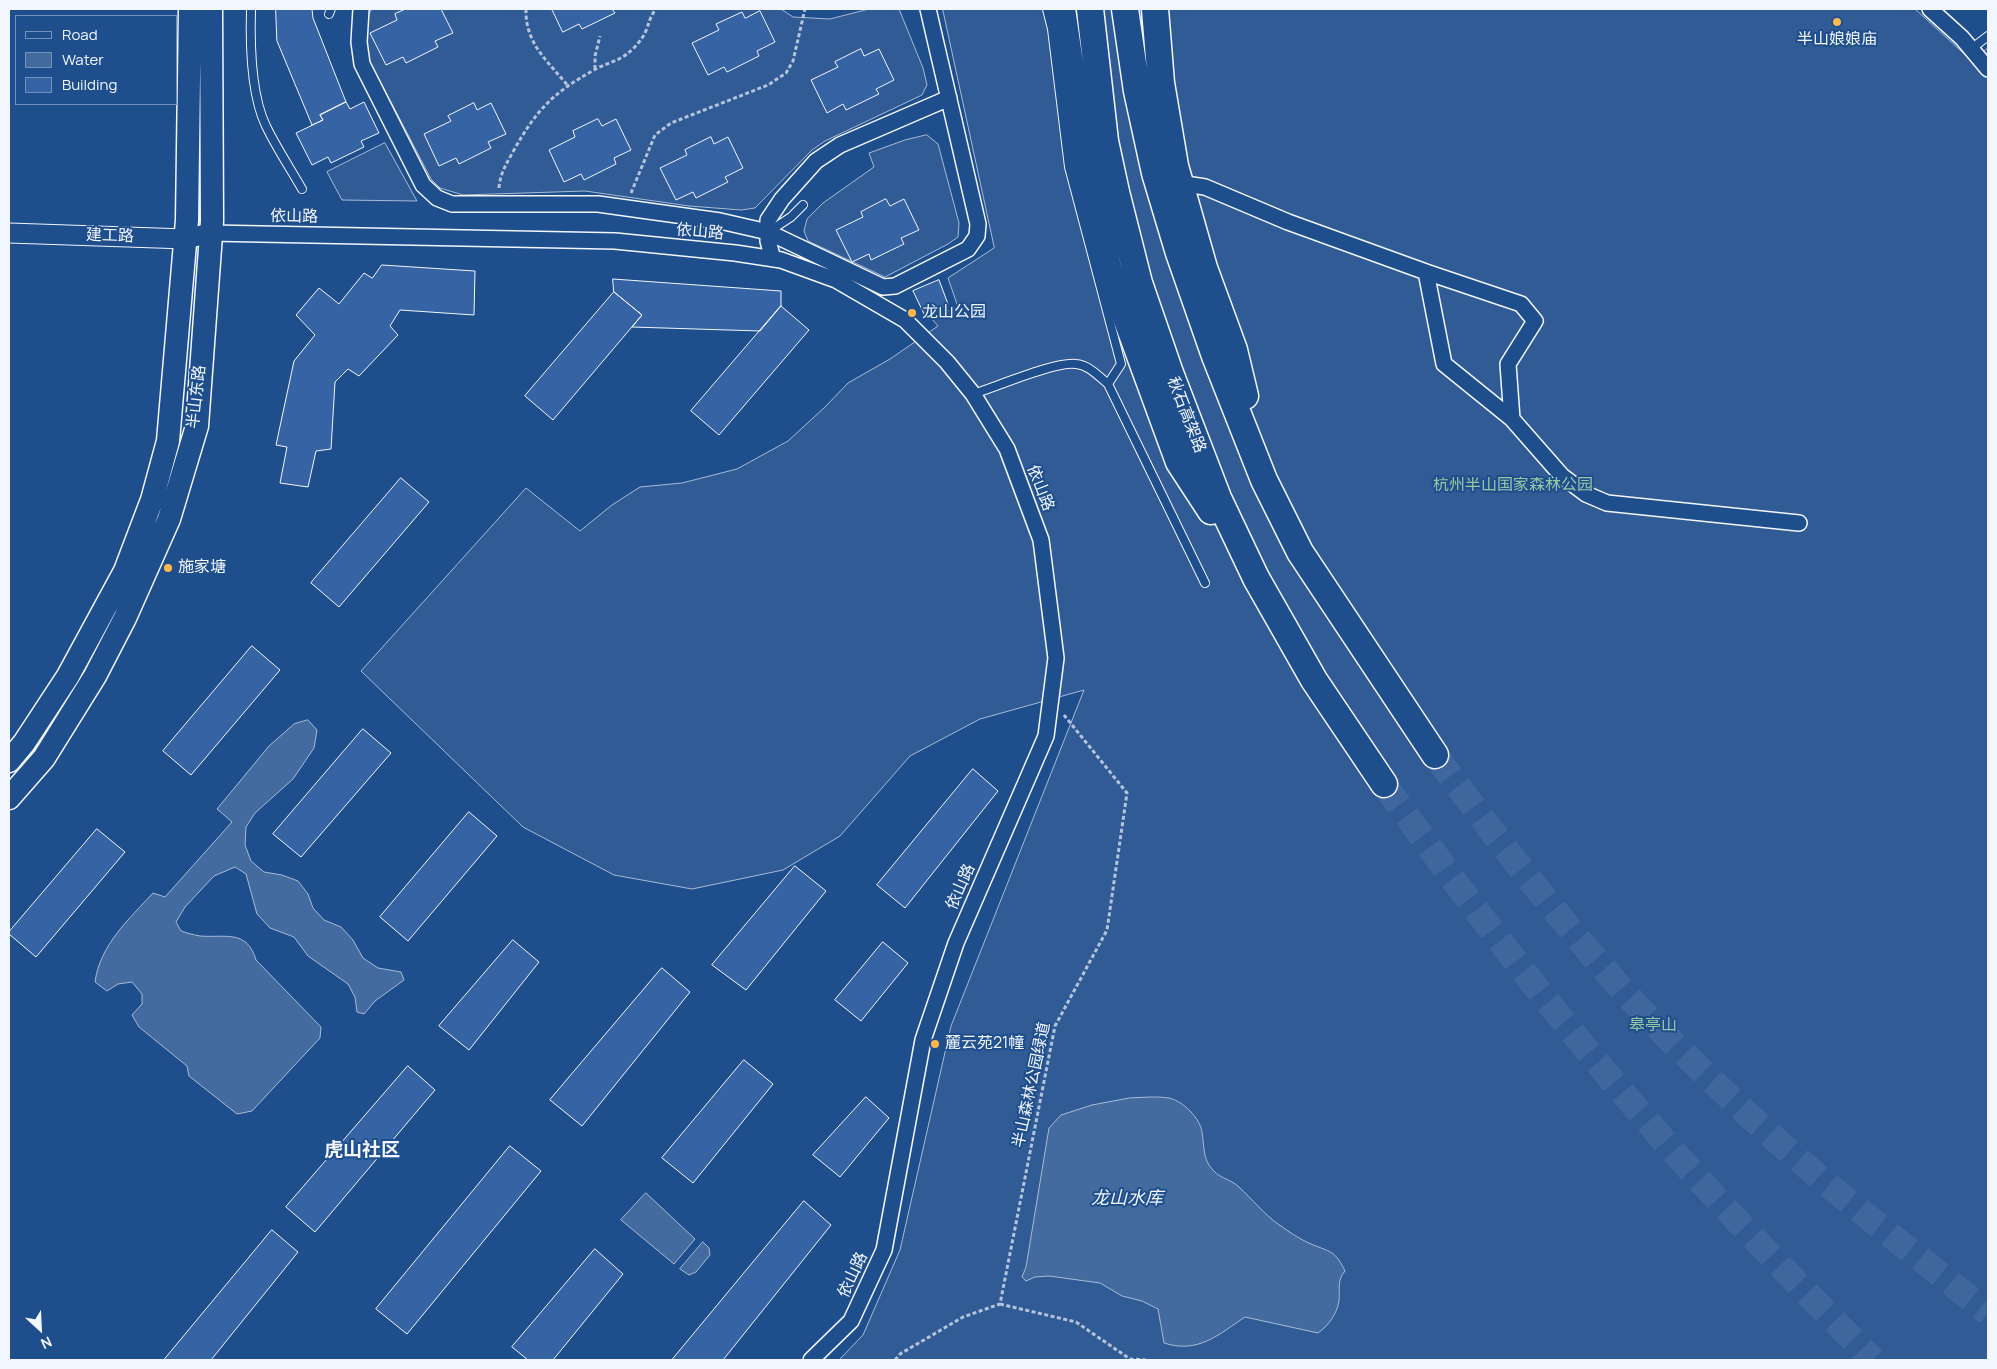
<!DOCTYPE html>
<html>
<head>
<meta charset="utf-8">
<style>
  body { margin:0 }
  #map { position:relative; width:1997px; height:1369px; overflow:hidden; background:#1f4e8c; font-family:Manrope,sans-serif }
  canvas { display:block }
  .frame { position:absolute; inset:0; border:10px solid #f2f6ff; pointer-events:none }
  .legend { position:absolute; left:15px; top:15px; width:162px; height:90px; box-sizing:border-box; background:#1f4e8c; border:1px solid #7391ba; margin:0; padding:6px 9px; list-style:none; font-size:15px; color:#f2f6ff }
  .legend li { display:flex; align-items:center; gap:10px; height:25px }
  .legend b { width:25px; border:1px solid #7391ba }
  .north { position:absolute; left:15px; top:1304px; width:50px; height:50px; -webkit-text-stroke:4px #1f4e8c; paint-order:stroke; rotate:155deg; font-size:14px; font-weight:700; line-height:20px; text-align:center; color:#f2f6ff }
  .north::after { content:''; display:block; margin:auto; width:18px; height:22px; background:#f2f6ff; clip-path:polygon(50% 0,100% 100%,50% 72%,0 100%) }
</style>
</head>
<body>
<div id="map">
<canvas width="1997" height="1369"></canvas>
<div class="frame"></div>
<ul class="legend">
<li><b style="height:6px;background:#1f4e8c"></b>Road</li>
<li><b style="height:14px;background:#446ba0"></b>Water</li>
<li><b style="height:14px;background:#3563a3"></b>Building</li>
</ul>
<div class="north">N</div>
</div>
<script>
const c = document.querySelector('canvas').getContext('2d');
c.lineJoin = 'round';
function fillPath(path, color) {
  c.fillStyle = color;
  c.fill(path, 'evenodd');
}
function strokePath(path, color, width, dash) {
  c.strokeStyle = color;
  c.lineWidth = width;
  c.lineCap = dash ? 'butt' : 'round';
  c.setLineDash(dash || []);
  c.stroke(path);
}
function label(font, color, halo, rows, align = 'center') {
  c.font = font + ' Manrope,"Noto Sans SC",sans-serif';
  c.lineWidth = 4;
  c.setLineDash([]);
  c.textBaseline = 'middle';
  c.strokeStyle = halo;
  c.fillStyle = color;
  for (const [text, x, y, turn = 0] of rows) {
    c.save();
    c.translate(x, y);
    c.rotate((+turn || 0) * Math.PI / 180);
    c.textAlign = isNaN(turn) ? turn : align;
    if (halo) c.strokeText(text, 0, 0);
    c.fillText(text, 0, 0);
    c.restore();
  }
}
const built = new Path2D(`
  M372,9h409l12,8 37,2 39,-10h30l24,59 4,17 -5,10 -97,46 -13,9 -57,58 -14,2 -52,-4 -104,-15 -122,4 -23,-7 -9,-9 -53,-102 -12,-20v-36z
  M943,9h972l56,51 17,-12v1312h-1149l24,-25 37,-85 51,-224 133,-336 -104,29 -70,37 -70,80 -57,34 -91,19 -78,-14 -91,-48 -162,-156 165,-183 54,43 32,-26 28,-18 42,-4 55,-14 51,-28 37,-34 23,-24 42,-24 48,-33 -7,-8 27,-11 -10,-29 46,-30z
  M927,135l11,9 21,79 -1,14 -10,7 -63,33 -77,-36 -4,-10 3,-12 16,-16 51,-36 -5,-14 36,-13z
  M385,143l32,58 -75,-1 -15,-28z`);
fillPath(built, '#305b95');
strokePath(built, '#a8bbd7', 1);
const water = new Path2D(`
  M308,720l9,10 -3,18 -21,31 -38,34 -9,14 -1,18 6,16 13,11 18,3 16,6 10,13 5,14 11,12 17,7 12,13 10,18 15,10 23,4 3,8 -29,21 -11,13 -7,-2 -2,-15 -7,-13 -40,-28 -14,-19 -24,-9 -13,-14 -11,-40 -11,-7 -21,9 -29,31 -9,15 5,9c6,2 13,4 19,5 25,2 47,-7 56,24l65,67 -1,11 -68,73 -15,3 -48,-38 -2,-10 -48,-39 -7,-12 10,-11v-10l-10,-12 -14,2 -11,7 -12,-9c5,-37 34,-63 58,-89l12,4 67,-75 -15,-13 52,-63 25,-22z
  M1150,1097c6,0 13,0 19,1 14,3 31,20 33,34 2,11 1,24 7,33 10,15 19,12 30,22 14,13 24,26 39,37 10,7 21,15 33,20 19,8 24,6 34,27 -8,9 -5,17 -6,30 -2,13 -11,25 -21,32l-73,-16c-27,18 -47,37 -81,26l-6,-34 -16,-8 -20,-5 -22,-13 -51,-7 -14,1 -9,4 -4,-4 4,-10 23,-139 12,-13 31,-10 37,-7z
  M646,1193l49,46 -21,25 -53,-44z
  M703,1242l6,6 1,7 -14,17 -7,3 -9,-6z`);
fillPath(water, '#446ba0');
strokePath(water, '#a8bbd7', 1);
const building = new Path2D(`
  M276,9h36l1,9 33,84 -26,13 3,5 -11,5 -35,-84z
  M406,9h35l12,24 -18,8 3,6 -32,16 -3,-6 -17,8 -16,-32 27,-13 -2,-6z
  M552,9h60l3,4 -33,16 -3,-5 -16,8z
  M760,11l15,31 -18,9 2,5 -32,16 -3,-5 -16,8 -16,-32 27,-13 -3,-6 26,-12 3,6z
  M861,49l3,7 15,-7 15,31 -18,9 3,5 -33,16 -3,-6 -16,9 -16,-33 27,-13 -3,-5z
  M346,102l4,7 14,-7 15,31 -18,8 3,6 -33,16 -3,-6 -16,8 -16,-32 27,-13 -3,-5z
  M474,103l3,7 14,-7 15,31 -18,8 3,6 -32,16 -3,-6 -17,8 -15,-32 27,-13 -3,-5z
  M598,119l4,7 14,-7 15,31 -17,8 2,6 -32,16 -3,-6 -17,8 -15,-32 26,-13 -2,-6z
  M711,137l3,7 14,-7 15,31 -18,9 3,5 -32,16 -3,-6 -17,8 -16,-32 27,-13 -2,-5z
  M886,199l4,7 14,-7 15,31 -18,8 3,6 -33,16 -2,-6 -17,8 -16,-32 27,-13 -2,-5z
  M382,265l93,6 -1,44 -74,-5 -10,16 8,9 -39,41 -11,-7 -13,13 -4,67 -15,2 -8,36 -28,-4 7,-36 -11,-2 18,-84 21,-26 -19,-20 23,-27 20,16 25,-31 8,5z
  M613,279l168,12v15l-21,25 -128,-4 10,-12 -28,-23z
  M939,280l9,24 -23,12 -12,-25z
  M614,292l28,23 -89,105 -28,-24z
  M781,306l28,24 -90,105 -28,-24z
  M401,478l28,24 -90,105 -28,-24z
  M252,646l28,24 -89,105 -28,-24z
  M363,729l28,24 -90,104 -28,-23z
  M973,769l25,22 -93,117 -28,-23z
  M469,812l28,24 -89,105 -28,-24z
  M97,829l28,23 -89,105 -27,-23v-2z
  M795,866l31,25 -80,99 -34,-25z
  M513,940l26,22 -70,88 -30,-24z
  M883,942l25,21 -47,58 -26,-21z
  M662,968l28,24 -108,134 -32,-26z
  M744,1060l29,24 -80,99 -31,-25z
  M408,1066l27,24 -120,142 -29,-25z
  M866,1097l23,21 -49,59 -27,-22z
  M510,1146l31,25 -134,163 -31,-25z
  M804,1201l27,24 -108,135h-51z
  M272,1230l26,22 -87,108h-47z
  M595,1249l28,25 -70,86h-25l-16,-13z`);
fillPath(building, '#3563a3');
strokePath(building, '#f2f6ff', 1);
strokePath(new Path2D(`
  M1435,755c54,74 110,146 170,215 42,49 89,94 136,138 78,74 165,138 247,205
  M1384,784c81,114 166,225 257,330 73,86 153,166 232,246`), '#3f679d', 26, [26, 13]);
const service = new Path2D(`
  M251,9c-1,34 0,86 15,117 10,21 24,42 36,63
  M1047,9l5,20 17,138 52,197 -13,20
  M329,14l2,-5
  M1971,49l17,-13
  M768,232l23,-15 12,-12
  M973,394c23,-7 83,-33 103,-30 13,1 22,12 32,20l97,199`);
const minor = new Path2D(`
  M361,9l-2,33 3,22 61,121 14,13 15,6h146l122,17 48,11 115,55 12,-1 73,-37 9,-13 1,-12 -50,-215
  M1930,9l32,29 26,31
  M1179,183l26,4 83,35 138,50 95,32 14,17 -27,43 4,55
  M210,233l405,8 120,12 46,7 55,20 69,40 42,42 26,32 34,55 34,91 15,118 -10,78 -90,207 -33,97 -39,210 -33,71 -40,39
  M773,259l-5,-18v-21l14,-21 34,-38 24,-16 109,-47
  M1426,272l18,92 68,55 50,57 24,18 21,9 192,20`);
const tertiary = new Path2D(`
  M9,233l177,6 24,-6`);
const secondary = new Path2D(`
  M9,761l15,-18 44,-67 57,-105 27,-71 16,-59 19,-221 3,-211
  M9,798l35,-40 51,-82 30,-58 44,-99 28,-93 15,-205 -1,-212`);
const trunk = new Path2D(`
  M1062,9l26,176 21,86 70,191 32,49
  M1090,9l15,132 11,51 23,91 31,90 48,125 38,80 58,102 70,104
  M1125,9l12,82 18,82 24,80 36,103 49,124 36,72 135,203
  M1155,9l6,74 14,83 29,102 30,82 11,46`);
strokePath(service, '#f2f6ff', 10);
strokePath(minor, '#f2f6ff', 18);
strokePath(tertiary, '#f2f6ff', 21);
strokePath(secondary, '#f2f6ff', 25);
strokePath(trunk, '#f2f6ff', 29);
strokePath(new Path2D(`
  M526,9c-1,35 22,52 42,77
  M595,69v-13l5,-20
  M499,188c1,-15 8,-25 15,-38 23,-41 39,-57 80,-80 10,-6 25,-9 34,-17 6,-4 14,-14 17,-20 4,-9 5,-17 11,-24
  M631,193l24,-58 16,-12 97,-38 18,-12 7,-12 12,-52
  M1000,1304l76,18 54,37 16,1
  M895,1360l5,-6 63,-37 37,-13 55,-278 52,-96 20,-137 -63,-78`), '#b3c4dc', 3, [4, 2.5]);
strokePath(service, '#1f4e8c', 8);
strokePath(minor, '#1f4e8c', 15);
strokePath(tertiary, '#1f4e8c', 19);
strokePath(secondary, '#1f4e8c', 22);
strokePath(trunk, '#1f4e8c', 26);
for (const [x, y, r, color] of [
  [1837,22,5,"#ffb74d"],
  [912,313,5,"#ffb74d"],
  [168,568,5,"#ffb74d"],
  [935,1044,5,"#ffb74d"]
]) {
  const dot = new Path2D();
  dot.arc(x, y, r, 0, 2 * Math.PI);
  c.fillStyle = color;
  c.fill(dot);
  strokePath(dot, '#1f4e8c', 2);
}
label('16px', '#f2f6ff', '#1f4e8c', [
  ["半山娘娘庙",1837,40,"center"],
  ["龙山公园",922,313],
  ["施家塘",178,568],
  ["麓云苑21幢",945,1044]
], 'left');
label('16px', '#f2f6ff', '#1f4e8c', [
  ["依山路",294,217,1],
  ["依山路",700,232,5],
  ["建工路",110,236,2],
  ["半山东路",197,397,-84],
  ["秋石高架路",1186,415,69],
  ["依山路",1040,488,69],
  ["依山路",961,887,-66],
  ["半山森林公园绿道",1032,1085,-78],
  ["依山路",853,1275,-65]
]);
label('16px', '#97c8a6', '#1f4e8c', [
  ["杭州半山国家森林公园",1513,486],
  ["皋亭山",1653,1026]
]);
label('italic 18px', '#f2f6ff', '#1f4e8c', [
  ["龙山水库",1127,1199]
]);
label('bold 19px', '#f2f6ff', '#1f4e8c', [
  ["虎山社区",362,1151]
]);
</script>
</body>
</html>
